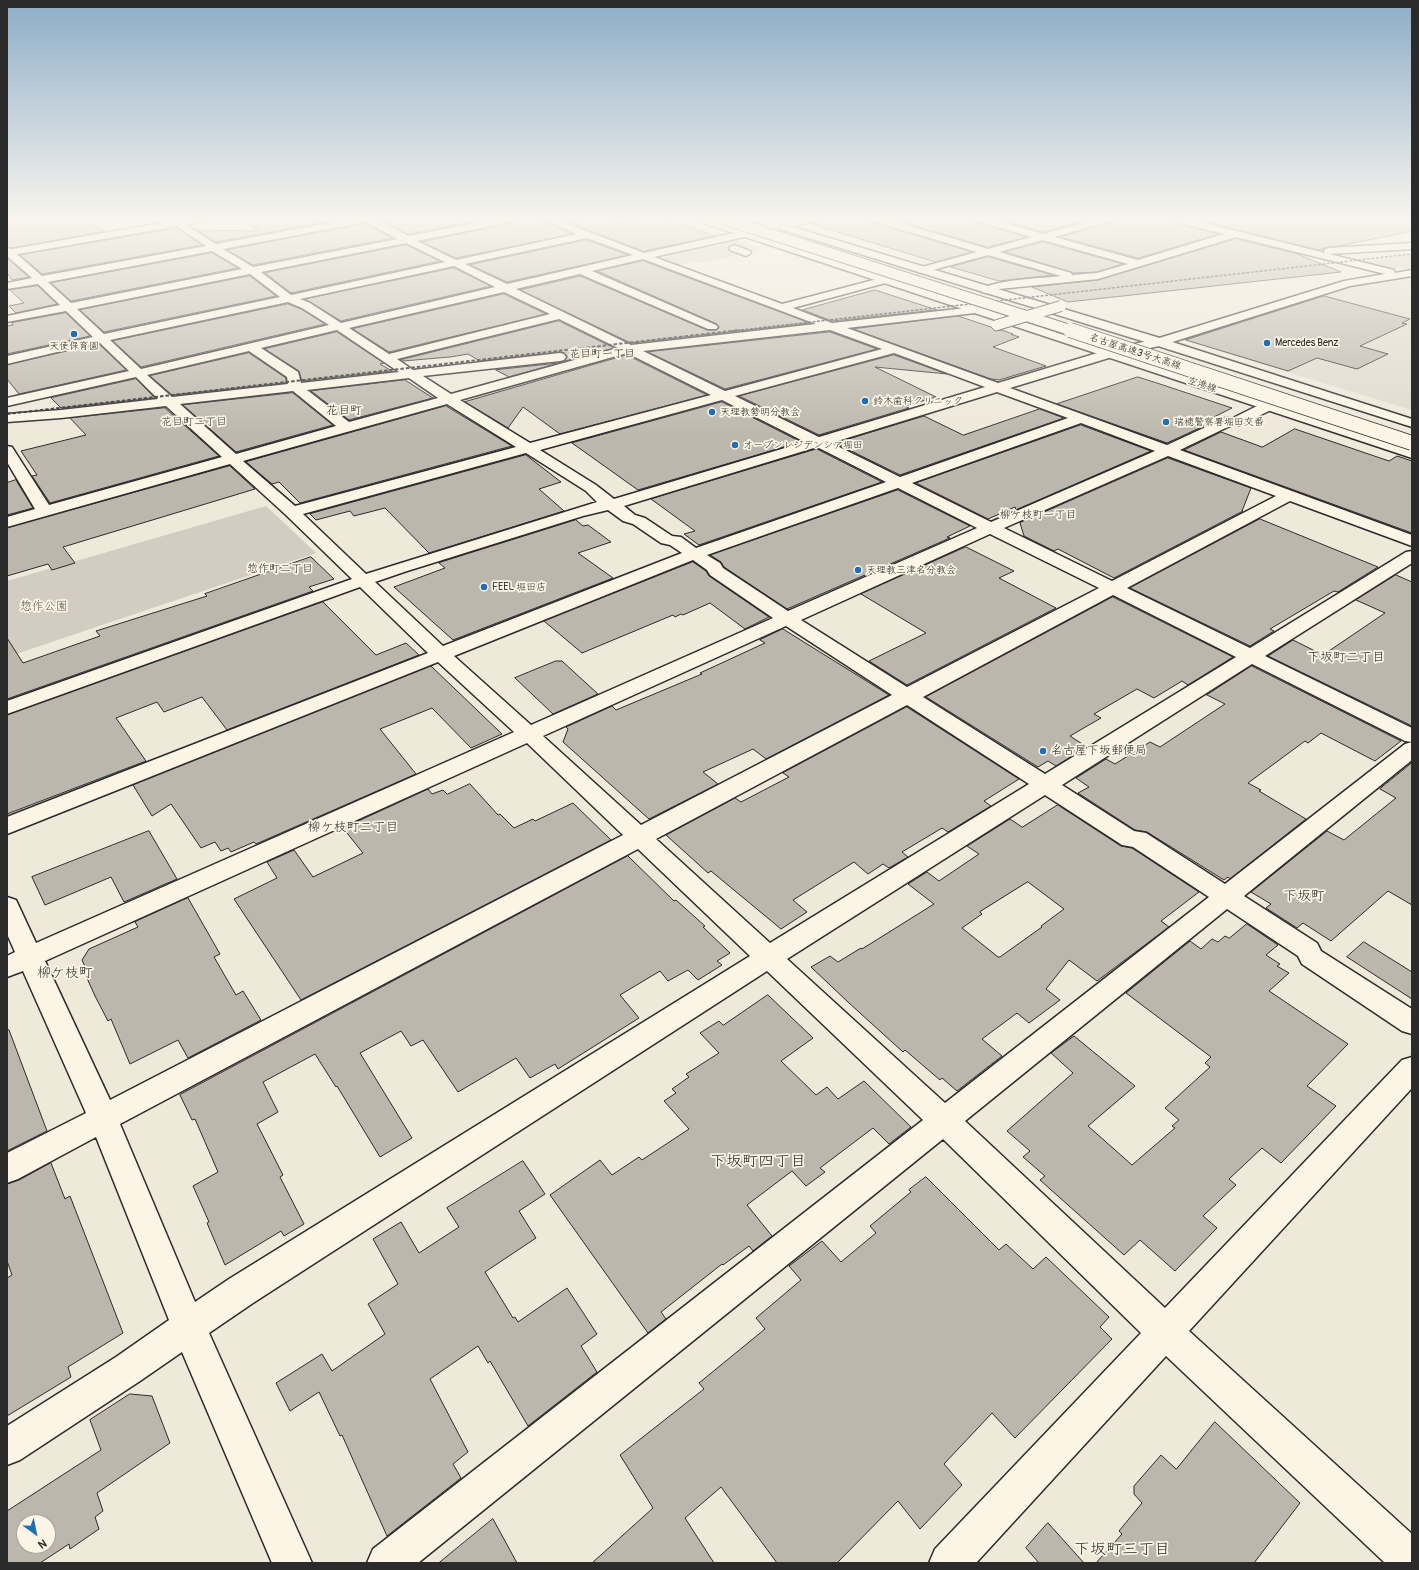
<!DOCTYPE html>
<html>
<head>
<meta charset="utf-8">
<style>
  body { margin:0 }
  #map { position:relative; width:1419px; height:1570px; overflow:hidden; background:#efe9da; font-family:Pangolin,sans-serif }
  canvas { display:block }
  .frame { position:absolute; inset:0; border:8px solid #2b2b2b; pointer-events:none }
  .north { position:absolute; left:16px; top:1514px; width:40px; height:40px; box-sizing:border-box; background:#fcf5e5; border:1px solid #a8a49b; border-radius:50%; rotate:147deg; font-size:11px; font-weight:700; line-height:16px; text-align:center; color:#2b2b2b }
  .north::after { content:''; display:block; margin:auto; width:14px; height:18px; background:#1f6fb2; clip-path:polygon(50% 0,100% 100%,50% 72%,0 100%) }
</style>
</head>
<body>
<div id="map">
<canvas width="1419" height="1570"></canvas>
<div class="frame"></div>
<div class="north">N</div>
</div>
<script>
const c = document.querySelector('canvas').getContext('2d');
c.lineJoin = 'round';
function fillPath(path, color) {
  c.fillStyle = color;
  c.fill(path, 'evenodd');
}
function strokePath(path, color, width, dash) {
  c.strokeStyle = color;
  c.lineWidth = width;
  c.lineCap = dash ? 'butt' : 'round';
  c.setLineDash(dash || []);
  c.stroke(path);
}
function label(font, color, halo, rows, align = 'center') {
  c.font = font + ' Pangolin,"Klee One",sans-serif';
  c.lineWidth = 3.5;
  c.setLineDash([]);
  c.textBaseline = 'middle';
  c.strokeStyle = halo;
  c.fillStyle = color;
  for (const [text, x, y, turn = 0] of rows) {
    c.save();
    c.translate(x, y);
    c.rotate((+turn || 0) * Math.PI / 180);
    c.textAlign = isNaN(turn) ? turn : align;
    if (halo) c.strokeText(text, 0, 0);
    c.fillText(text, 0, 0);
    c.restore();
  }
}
fillPath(new Path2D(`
  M1412,276v134l-230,-70 170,-53z`), '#e0dacc');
fillPath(new Path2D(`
  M735,240l26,9 -55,14 -15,-1 -16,4 -18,-7z
  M1412,255v13c-15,2 -33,-4 -47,-7z
  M266,506l50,47 -309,104v-76z`), '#d2cdc0');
const building = new Path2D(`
  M7,218h86l1,6 11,7 -93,17 -5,-1z
  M239,218h108l-131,24 -20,-12 64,1z
  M378,218h114l-83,16z
  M521,218h17l34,16 -116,24 -34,-16 94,-20z
  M557,218h18l5,2 22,-2 17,5 24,-5h21l51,18 -71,15z
  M821,218h46l2,3 103,31 -36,10 -125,-38 6,-2z
  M889,218h82l2,3 53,16 -38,10z
  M993,218h102l-52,14z
  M1117,218h50l2,3 49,13 -80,24 -78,-21 55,-16z
  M1191,218h221v13l-73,15 -10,1 -10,3z
  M365,224l28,14 -140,27 -26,-15z
  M172,229h7l23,16 -160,29 -22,-19z
  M1236,239l62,15h-1l44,18 -273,30 -36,-15 66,-7z
  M587,240l41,15 -121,27 -37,-17z
  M1043,242l80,22 -26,8 -24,1 -2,-1 -66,-20z
  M406,245l34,16 -149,32 -26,-20z
  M212,253l26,15 -167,33 -20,-18z
  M988,257l65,18 -54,6 -48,-14z
  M7,258l22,19 -17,3 -5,-7z
  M643,261l143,53 24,9 -179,20 -111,-53 60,-14 127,54h9l3,-2 -2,-4 -120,-53z
  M454,268l37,18 -150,35 -36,-22z
  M250,276l26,20 -172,36 -24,-22z
  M38,286l19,18 -41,9 -7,-7 15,-3 -14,-13z
  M875,290l62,20 -105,11 -29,-11z
  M504,294l42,20 -157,38 -36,-23z
  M1324,296l86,23 -8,4 5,1 -47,22 28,8 -31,15 -40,-11 -29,13 -102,-31z
  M288,304l13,5 24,15 -184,43 -28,-26z
  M66,313l24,23 -83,18v-28l6,-1 -1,-2z
  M958,316l33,11 4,4 7,-1 11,4h-2l8,3 -26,10 53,19 -47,14 -8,-1 -138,-50z
  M559,321l55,27 -49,13 2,-5 -3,-3 -4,-1 -80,9 -12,-7 -18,3 -47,4 -2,-1z
  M337,332l47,31 -4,1 12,7 -90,10 -3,-10 -34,-22z
  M830,332l47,17 -152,40 -77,-37z
  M99,344l27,26 -107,24 -12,-15v-14z
  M249,353l37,25v5l-114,12 -22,-19z
  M627,355l80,40 -147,39 -37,-27 -15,21 -43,-26z
  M894,355l53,19 -72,-7 61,30 -31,9 4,2 -90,27 -80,-39z
  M559,363l-50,14 -13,-7z
  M1138,377l22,7 72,24 -22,11 3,1 -11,5 2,1 -37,17 -110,-39z
  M136,379l19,19 -94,10 -10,-10z
  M405,380l28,18 -84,22 -38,-29z
  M293,393l40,32 -97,27 -53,-47z
  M722,402l79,40 -163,48 -66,-47z
  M446,406l66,40 -212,57 -21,-21 -7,2 -26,-22z
  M165,408l54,48 -169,47 -18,-27 5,-1 -16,-24 65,-16 -16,-17z
  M1040,409l24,9 -164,57 -65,-32 89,-27 39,19z
  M1081,425l70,26 -135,59 -1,-3 -27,12 -72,-36z
  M1295,429l94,32 8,-5 15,5v72l-228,-83 37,-18 41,15z
  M817,449l65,33 -183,63 -15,-11 11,-3 -44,-32z
  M526,455l35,27 -22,7 25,22 -135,42 -44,-45 -31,8 -4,-5 -34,9 -6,-6z
  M1168,458l83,30 -9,23h1l-129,67 -56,-29 -4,2 -30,-15 -4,-13z
  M230,466l25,23 -192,58 12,16 -23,7 -4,-6 -41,12v-48z
  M16,480l17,28 -26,7v-32z
  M898,490l72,36 -23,11 3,1 -163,71 -63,-42 -3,-5 -11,-7z
  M1260,519l118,48 -40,25 -4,-1 -64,38 4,2 -24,15 -120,-58z
  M576,520l7,6 5,-1 23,17 -33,11 35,25 -160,62 -59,-53 51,-19 -6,-5z
  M966,547l48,24 -15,7 57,30 -149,77 -38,-24 57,-28 -65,-39z
  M311,557l23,22 -25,8 4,4 -306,108v-61l16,25 77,-27 -4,-5 111,-35 -2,-2z
  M693,562l13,9 3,5 60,41 -24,12 -35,-26 -27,12 -2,-1 -6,3 -2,-2 -91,38 -38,-32z
  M1396,575l16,7v144l-144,-70 25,-16 30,15 62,-42 -29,-13z
  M1113,597l120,60 -45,28 -6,-4 -28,17 -17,-9 -43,25 7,4 -31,18 17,11 -31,19 -8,-5 -10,6 -112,-70z
  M323,602l53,53 30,-12 13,12 -192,75 -25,-33 -38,15 -7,-10 -41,16 30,43 -139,53v-99z
  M783,629l106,66 -123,64 -13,-10 -50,23 15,12 -69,35 -86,-77 5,-13 -2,-2 46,-21 4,4 86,-36 -2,-1 65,-30 -5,-3z
  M556,661h6l36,33 -45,20 -38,-36z
  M431,666l71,68 -31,14 -39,-40 -52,21 36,45 -160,70 -2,-2 -23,10 -3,-4 -7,3 -6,-9 -14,6 -30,-44 -19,12 -19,-31z
  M1252,666l149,75 -26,20 -54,-28 -13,10 -3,-2 -57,42 13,7 -2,1 47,28 -76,60 -2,-2 -4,3 -77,-48 -12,-2 -57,-37 11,-6 -13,-9 30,-19 9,5 35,-22 10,5 65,-43 -18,-9z
  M907,707l112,72 -35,22 7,5 -43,26 -6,-4 -40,24 6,5 -19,11 -6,-4 -15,10 -14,-12 -61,38 14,12 -26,17 -70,-58 -3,2 -42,-38 69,-37 6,4 48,-25 -6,-4z
  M1412,763v142l-24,-14 -57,50 -28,-18 -6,5 -31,-20 5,-4 -20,-12 76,-61 17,9 52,-42 -16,-9z
  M470,784l28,31 2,-1 14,14 19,-9 2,2 38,-18 38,37 -310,160 -67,-101 43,-21 -10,-16 27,-12 19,27 50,-24 -20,-25 85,-39 4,5 11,-4 4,4z
  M1058,805l63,41 11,2 67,44 -38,29 8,6 -72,54 -28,-21 -23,29 14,11 -31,23 -12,-10 -35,26 20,17 -45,35 -15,-13 -2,2 -35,-30 -2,2 -54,-49 -38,-36 19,-11 8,6 23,-14 1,1 72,-45 -26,-20 19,-12 12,9 40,-27 -12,-8 43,-27 12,8zM1028,882l36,27 -23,17 1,1 -42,30h-2l-36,-29 20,-14 -2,-2z
  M149,831l28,48 -53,23 -13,-25 -66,28 -13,-28z
  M628,856l46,45 2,-1 29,26 -2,1 27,26 -13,8 5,4 -24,15 -10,-10 -20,11 -8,-10 -40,24 19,23 -81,51 -3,-5 -25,14 -14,-20 -58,34 -35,-52 -12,6 -10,-15 -41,22 52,85 -32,19 -43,-71 -1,1 -21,-33 -52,28 15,30 -21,12 26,51 -3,2 24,47 -20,12 -3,-5 -56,34 -18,-42 2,-1 -16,-36 25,-14 -23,-53 -3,1 -12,-25z
  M188,898l32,56 -6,3 22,38 7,-4 18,29 -73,38 -10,-18 -48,24 -19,-45 -3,2 -13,-25 -9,-20 3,-1 -7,-15 7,-11 49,-22 -3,-5z
  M1247,924l31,21 -12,10 14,9 -3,2 12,7 -20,18 79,53 -41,42 29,20 -55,57 -19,-15 -33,31 7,6 -33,31 14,12 -42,43 -35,-31 -16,15 -84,-75 5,-4 -22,-19 7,-6 -23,-20 66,-58 -22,-20 23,-17 61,50 -47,40 44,39 43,-37 -3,-2 7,-6 -14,-12 45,-41 -5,-4 6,-6 -85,-64 64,-52 11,8 11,-10 6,3 7,-6 4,2z
  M1364,942l48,30v27l-65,-42z
  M768,995l45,43 -32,23 35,34 11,-8 11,12 26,-18 47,46 -22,17 -16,-16 -53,40 5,4 -19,14 -14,-15 -45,34 25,31 -19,15 -4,-5 -26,19 -1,-1 -61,48 5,7 -18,14 -98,-138 50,-35 12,15 27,-18 3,3 47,-31 -25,-28 12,-8 -4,-4 17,-12 -3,-3 33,-21 -19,-20 19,-12 4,4z
  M9,1030l38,101 -40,20v-120z
  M523,1161l22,33 -26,17 17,27 -51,34 28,46 2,-1 3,5 49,-34 30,46 -16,12 16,26 -69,54 -38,-65 -2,2 -10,-17 -48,33 38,73 -15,12 8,14 -74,58 -45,-101 -2,1 -21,-44 -29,19 -14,-28 46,-29 10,17 53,-37 -17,-30 30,-20 -25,-45 28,-17 18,31 40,-26 -12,-19z
  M51,1163l14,36 5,-3 53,137 -55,34 3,10 -64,39v-138l5,-3 -5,-14v-77l12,-4z
  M926,1177l73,73 7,-6 27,25 13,-12 63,60 -9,10 12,12 -97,99 -23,-25 -48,51 18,21 -42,44 -22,-28 -61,62h-60l-56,-76 -36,31 29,45h-122l61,-55 -33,-53 84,-66 -5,-6 66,-54 -9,-11 45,-38 -12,-14 33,-25 19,21 35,-29 -6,-7 41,-34 -2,-2z
  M130,1394l22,2 18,47 -73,50 6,18 -8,6 4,12 -29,20 -1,-5 -29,19h-33v-52l94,-61 -11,-30zM24,1522h24v24h-24z
  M1215,1422l85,81 -46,60h-158l26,-29 -3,-3 23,-28 -8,-9v-8l27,-31 15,14z
  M493,1519l24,44h-78z
  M1048,1523l36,40h-45l-13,-15z`);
fillPath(building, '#bcb7ac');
strokePath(building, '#2b2b2b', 1);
const minor = new Path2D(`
  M357,218h20l-1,2 33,16 92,-18h19l-4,3 -99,20 39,19 121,-26 -38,-16h13l92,35 157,-35h19l-4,3 -162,36 128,47 103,-27 4,1 1,2 -1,2 -96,26 39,15 143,-16 4,1 2,2 -2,2 -4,1 -128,15 151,55 106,-32 52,-12 188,-58 41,-7 -149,-37 -138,42 -99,10 -13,4 -4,-1 -1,-2c8,-10 65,-12 80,-14l-73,-21 -66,18 -4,-1 -1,-2 1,-2 59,-16 -108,-32 -1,-2h15l105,31 44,-12 -59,-17 -1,-2h15l56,16 58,-16h15l-1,2 -61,17 84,23 86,-26 -55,-14 -1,-2h16l141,35 -1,-2 1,-2 4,-1 83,-5v6l-83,5 65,16 1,3 17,-3v6l-62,10 -187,59 -51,12 -102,31 157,57 58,-27h8l30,-15h10l2,3 -2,3 -33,16h-8l-52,25 232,85v11l-122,-45 -163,87 123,60 156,-96 6,-1v12l-147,93 147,72v32l-168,136 73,47 4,8 91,58v25l-10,-3 -100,-67 -4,-8 -71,-47 -262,212 200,187 237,-248 10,-3v31l-223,243 223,203v29h-27l-219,-207 -190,207h-47l6,-14 206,-216 -198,-194 -525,424h-51l6,-14 550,-429 -156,-149 -514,332 -44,30 103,230h-40l-90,-211 -42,29 -120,79 -13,5v-39l109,-69 53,-37 -73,-183 -78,42 -11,4v-30l79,-40 -63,-142 -16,6v-21l8,-4 -8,-18v-37l9,3 20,43 478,-211 -76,-70 -431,172v-17l421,-164 -68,-66 -353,127v-13l345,-122 -66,-64 -56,-51 -223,63v-10l28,-8 -28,-47v-16l5,1 37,58 173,-48 -56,-51 -105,12 -54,4v-8l54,-4 97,-11 -22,-22 -129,29v-8l122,-27 -30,-29 -92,22v-8l86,-19 -27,-26 -59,11v-6l53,-11 -22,-21 -31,5v-6l25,-5 -25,-22v-8l4,1 31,27 164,-30 -31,-21 -2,-2 5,-3 38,24zM365,222l33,17 -145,28 -30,-18zM587,238l46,17 -126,29 -42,-20zM1043,240l85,24 -31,9 -25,2 -1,-2 -72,-21zM406,243l39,19 -154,33 -30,-23zM212,251l30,18 -171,34 -23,-21zM643,259l173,65 -185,21 -115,-56 64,-15 128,55h8l2,-2 -2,-2 -124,-54zM454,266l41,21 -154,36 -31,-20 -10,-4zM250,274l30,23 -176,37 -27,-25zM504,292l46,22 -161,40 -40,-26zM288,302l14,6 27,17 -188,44 -31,-29zM559,319l59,29 -167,46 -28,-18 137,-15 4,-1 2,-3 -2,-3 -4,-1 -147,17 -16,-11zM337,330l62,42 -98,11 -3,-11 -37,-24zM830,330l52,19 -157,42 -82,-40zM249,351l38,26 1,7 -116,13 -25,-22zM627,353l84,42 -181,48 -70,-43zM894,353l91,34 -166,50 -84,-41zM409,378l29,20 -89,24 -42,-32zM293,391l43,35 -100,28 -56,-50zM997,392l71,26 -168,59 -69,-34zM722,400l83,42 -191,57 -18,-14 -56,-35zM447,404l69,43 -221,59 -52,-45zM1081,423l74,28 -164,71 -79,-39zM817,447l69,35 -190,66 -15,-11 -9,-1 -27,-18 -10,-3 -11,-9zM526,453l60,38 11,11 -231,72 -63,-60zM1168,456l108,40 -164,85 -108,-53zM898,488l79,40 -189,83 -65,-43 -3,-5 -13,-8zM608,510l15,11 10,3 28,19 9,2 12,8 -239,93 -68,-64 29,-10 179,-56zM990,534l109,54 -192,99 -106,-67zM693,560l14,10 3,5 63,43 -242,107 -77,-69zM1113,595l123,62 -191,117 -122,-77zM786,626l106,69 -251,130 -98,-89zM1252,664l153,77 7,1 -7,2 -180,140 -79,-51 -12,-2 -72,-46zM907,705l122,79 -259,159 -114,-104zM527,743l96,92 -513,265 -65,-139zM1045,795l77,50 11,2 76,50 -264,206 -158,-144zM638,849l112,107 -521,323 -34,23 -75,-178z
  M734,245l16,6 1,2 -5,3 -16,-6 -1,-2z`);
const major = new Path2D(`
  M189,218h21l-4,3 -199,35v-6z
  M693,218h14l705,231v9l-718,-238z
  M749,218h14l400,121 249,80v8l-257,-82 -405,-125z`);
strokePath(minor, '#2b2b2b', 3);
strokePath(major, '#2b2b2b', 3);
fillPath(minor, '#fcf5e5');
fillPath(major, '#fcf5e5');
strokePath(new Path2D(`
  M732,331l680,-77`), '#2b2b2b', 1.5, [3, 1.5]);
strokePath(new Path2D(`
  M7,414l733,-84`), '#2b2b2b', 2, [3.5, 2]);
const minorBridge = new Path2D(`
  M997,325l64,-19`);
const highwayBridgeFar1 = new Path2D(`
  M720,218l353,113`);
const highwayBridge = new Path2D(`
  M1070,330l342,113`);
strokePath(minorBridge, '#2b2b2b', 12, []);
strokePath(highwayBridgeFar1, '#2b2b2b', 12, []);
strokePath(highwayBridge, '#2b2b2b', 16, []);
strokePath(minorBridge, '#fcf5e5', 10);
strokePath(highwayBridgeFar1, '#fcf5e5', 10);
strokePath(highwayBridge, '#fcf5e5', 14);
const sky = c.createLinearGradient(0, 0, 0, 438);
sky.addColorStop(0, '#8dadc8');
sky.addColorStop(0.5, '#f8f5ee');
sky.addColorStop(1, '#f8f5ee00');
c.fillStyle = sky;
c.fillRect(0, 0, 1419, 438);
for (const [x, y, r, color] of [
  [74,334,4,"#1f6fb2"],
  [1267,343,4,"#1f6fb2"],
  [865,401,4,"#1f6fb2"],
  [712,412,4,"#1f6fb2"],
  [1166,422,4,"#1f6fb2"],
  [735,445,4,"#1f6fb2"],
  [858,570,4,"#1f6fb2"],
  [484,587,4,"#1f6fb2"],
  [1043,751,4,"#1f6fb2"]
]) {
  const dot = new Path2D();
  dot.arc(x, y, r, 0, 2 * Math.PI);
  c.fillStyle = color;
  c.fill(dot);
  strokePath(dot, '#fcf5e5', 1.5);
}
label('10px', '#2b2b2b', '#fcf5e5', [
  ["Mercedes Benz",1275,343],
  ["天使保育園",74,346,"center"],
  ["鈴木歯科クリニック",873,401],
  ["天理教勢明分教会",720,412],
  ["瑞穂警察署堀田交番",1174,422],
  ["オープンレジデンシア堀田",743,445],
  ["天理教三津名分教会",866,570],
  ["FEEL 堀田店",492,587]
], 'left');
label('10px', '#2b2b2b', '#fcf5e5', [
  ["名古屋高速3号大高線",1135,352,18],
  ["空港線",1202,385,18]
]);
label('11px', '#2b2b2b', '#fcf5e5', [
  ["花目町一丁目",602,354],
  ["花目町二丁目",194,422],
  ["柳ケ枝町一丁目",1038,515],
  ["惣作町二丁目",280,569]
]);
label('12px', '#2b2b2b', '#fcf5e5', [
  ["花目町",344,411]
]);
label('12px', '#555450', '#fcf5e5', [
  ["惣作公園",44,607]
]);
label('12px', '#2b2b2b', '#fcf5e5', [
  ["名古屋下坂郵便局",1051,751]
], 'left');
label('13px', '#2b2b2b', '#fcf5e5', [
  ["下坂町二丁目",1346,658],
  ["柳ケ枝町二丁目",353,828]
]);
label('14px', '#2b2b2b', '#fcf5e5', [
  ["下坂町",1304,896],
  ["柳ケ枝町",65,973]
]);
label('16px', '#2b2b2b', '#fcf5e5', [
  ["下坂町四丁目",758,1162],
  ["下坂町三丁目",1122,1550]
]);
</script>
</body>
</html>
